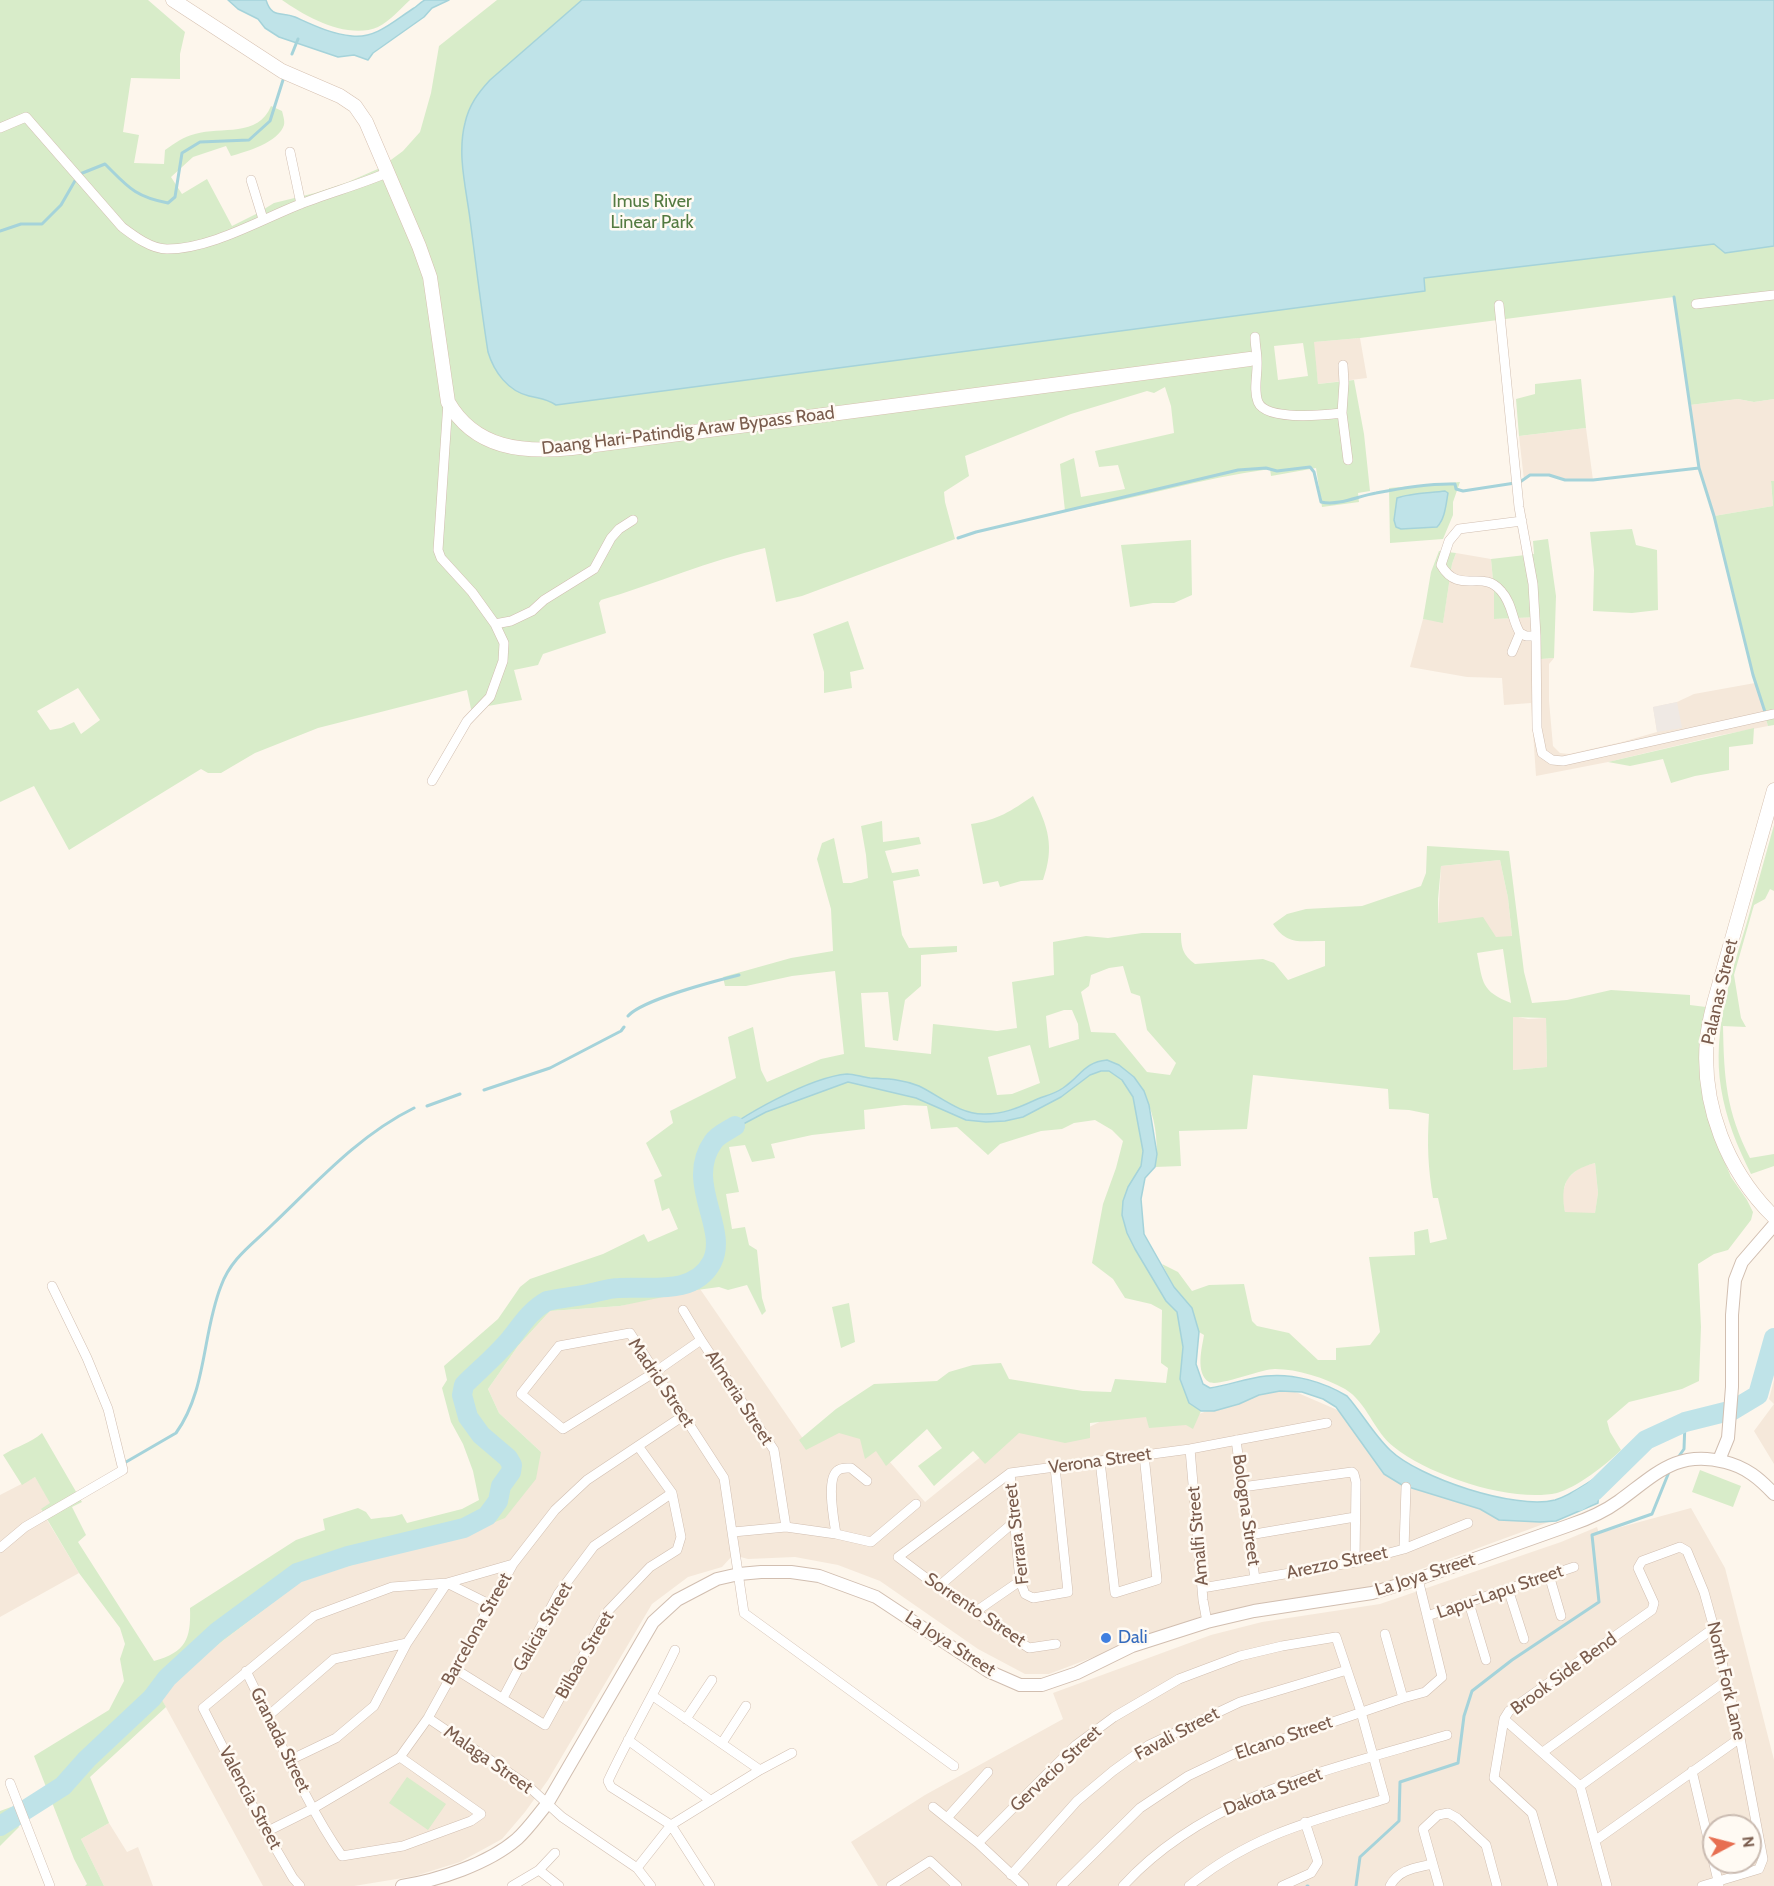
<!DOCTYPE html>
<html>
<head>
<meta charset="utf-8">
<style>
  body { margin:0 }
  #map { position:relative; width:1774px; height:1886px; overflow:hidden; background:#fdf6ec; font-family:Cabin,sans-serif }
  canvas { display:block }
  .north { position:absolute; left:1702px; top:1814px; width:60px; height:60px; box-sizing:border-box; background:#fffaf3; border:2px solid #cabbb1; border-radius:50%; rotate:83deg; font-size:16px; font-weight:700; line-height:24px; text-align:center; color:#7a5c4d }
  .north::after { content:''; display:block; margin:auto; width:21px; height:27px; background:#e76f51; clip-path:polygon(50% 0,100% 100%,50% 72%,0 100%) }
</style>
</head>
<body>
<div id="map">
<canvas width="1774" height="1886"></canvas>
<div class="north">N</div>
</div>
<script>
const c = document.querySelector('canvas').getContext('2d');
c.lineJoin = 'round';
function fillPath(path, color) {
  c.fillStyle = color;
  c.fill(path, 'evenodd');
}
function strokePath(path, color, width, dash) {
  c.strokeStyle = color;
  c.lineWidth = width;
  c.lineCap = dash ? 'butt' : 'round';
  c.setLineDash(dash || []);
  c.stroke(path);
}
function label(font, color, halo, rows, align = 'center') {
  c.font = font + ' Cabin,sans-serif';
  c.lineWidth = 5;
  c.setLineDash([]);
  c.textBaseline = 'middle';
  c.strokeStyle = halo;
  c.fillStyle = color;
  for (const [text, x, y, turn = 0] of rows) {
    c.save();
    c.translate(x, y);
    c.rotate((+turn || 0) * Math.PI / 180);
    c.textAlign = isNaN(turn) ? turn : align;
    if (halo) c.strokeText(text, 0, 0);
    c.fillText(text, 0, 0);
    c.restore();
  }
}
fillPath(new Path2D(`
  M1360,338l7,40 -49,6 -5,-42z
  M1738,399l16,3 20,-3v82l-3,1 2,24 -59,10 -15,-48 -9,-63z
  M1586,428l7,52h-28l-17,-5h-18l-6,5 -5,-44z
  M1456,553l35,6 3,32 1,28 44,-2 2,42 13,-1 -5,6v37l4,45 7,7 9,1 53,-12 35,-10 -4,-25 24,-5 17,-8 61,-11 13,43 -51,10 -109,26 -72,14 -5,-73 -27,2 -2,-27 -35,-1 -57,-10 13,-48 20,3 9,-58z
  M1500,860l8,38 4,39h-16l-58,-14 3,-57z
  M1513,1016l15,3 18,-1 1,49 -34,3z
  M1595,1163l3,30 -3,21 -30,-1 -3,-18 5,-16 13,-12z
  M698,1286l110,160 36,-24 24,15 57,65 95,-77 55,9 75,-37 33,23 64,-24 44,-6 65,28 42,57 104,42 47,5 -174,64 -173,30 -153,58h-24l-47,-25 -98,-68 -42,-16 -43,-8 -47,2 -15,-4 -11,12 -34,10 -36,27 -104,176 -23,32 -23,27 -42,23 -45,14 -61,10h-91l-106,-195 147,-112 83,-24 71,-18 83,-85 -42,-39 -11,-24 30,-43 32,-35 70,-5z
  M1774,1380v84l-20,-33 20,-27 -5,-5z
  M35,1477l16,26 -10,7 38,63 -79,44v-122z
  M1691,1508l34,60 49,192v126h-896l-27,-44 74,-47 138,-76 -10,-26 158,-58 51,-13 118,-18 181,-62 36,-15 2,6zM1714,1826h36v36h-36z
  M109,1823l18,29 11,-5 15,39h-49l-23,-47z`), '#f5e8da');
fillPath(new Path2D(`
  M1677,702l5,26 -25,4 -4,-25z`), '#efe9e4');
fillPath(new Path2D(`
  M0,0h148l37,32 -5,22v25l-49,-1 -8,54 16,3 -5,28 30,1 1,-14c10,-7 18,-13 30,-16 27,-8 63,4 76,-28l11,5c1,4 3,10 2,14 -5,17 -38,27 -53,31l-5,-10 -33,11 -22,20 11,17 25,-15 25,47 24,-12 18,-11 41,-10 33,-11 32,-14 23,-17 17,-19 11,-39 8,-47 58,-46h1277v399l-20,3 -16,-3 -48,6 -16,-108 -314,41 -46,4 4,42 36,-4 10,54 6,57 -12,2 1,9 -37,5 -6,-39 -45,8 -1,-7c-69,9 -136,31 -205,42l-5,-47 14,-6 7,39 44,-8 -7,-24 -19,2 -4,-16 79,-18 -3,-27 -6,-19 -11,6 -7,-2 -76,23 -106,42 4,20 -25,16 1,10 10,37 -153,57 -26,6 -11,-54c-56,12 -109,36 -164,52l-2,3 7,30 -63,21 -5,11 -24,5 8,30 -51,9 -4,-19 -149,38 -63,25 -34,20h-13l-7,-4 -132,81 -35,-64 -34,16zM1303,343l5,33 -30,4 -4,-34zM78,688l22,32 -19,14 -7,-12 -13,6 -11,2 -13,-19z
  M282,0h128c-10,9 -20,21 -32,27 -30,13 -72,-10 -96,-27z
  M1581,379l5,49 -67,8 -3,-37 19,-5v-10z
  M1771,481h3v244l-6,1 -13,-43 -41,-167 59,-10z
  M1460,482l-7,20v13l-10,24 -53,4 -1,-55zM1448,493l-7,30 -4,4 -36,2 -7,-9 2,-15 10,-10z
  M1632,529l4,16 21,5 1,60 -26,3 -39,-2 1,-41 -4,-38z
  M1548,539l8,57 -2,62 -13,1 -2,-42 -45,2v-28l-3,-32 43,-5 -1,-13z
  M1191,540l1,55 -18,8h-21l-23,4 -9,-62z
  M1439,551l17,2 -4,11 -9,59 -20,-4 8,-47z
  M848,621l16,48 -14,3 2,16 -28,5v-21l-11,-38z
  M1754,728l-1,16 -24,3v23l-34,6 -24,7 -8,-24 -33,7 -22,-4z
  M1033,796c15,31 22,50 10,84l-22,1 -21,6 -2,-6 -15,3 -12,-60c27,-4 40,-13 62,-28z
  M882,821l1,21 36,-5 2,7 -36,7 7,22 26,-4 2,7 -27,5 9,54 7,13 48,-2v6l-36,3v31l-16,14 -7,41 -5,-1 -5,-48 -27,1 4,54 66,7 2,-30 64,7 20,-3 -5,-46 42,-7 -1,-33 33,-6 22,2 34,-5h39c0,15 2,22 14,31l68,-5 11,4 14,17 37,-14v-25c-23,-1 -37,6 -52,-17l14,-10 19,-5 56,-3 59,-20 5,-13 1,-27 82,5 15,121 8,31 35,-3 44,-10 79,5v10l16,2 12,139 13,31 16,23 6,12 -2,8 -23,30 -14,4 -16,10 3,63 -2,54 -17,8 -53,13 -22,19 3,11 11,18c-14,14 -45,38 -64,43 -45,10 -127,-17 -163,-46 -20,-15 -27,-45 -49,-58 -20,-11 -47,-20 -70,-20 -15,0 -56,18 -66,13 -14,-9 -7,-34 -5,-47l-5,-3 -7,-24 -18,-21 -12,-23 16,8 14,19 17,-6 35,-1 8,37 5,5 32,7 29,27h18v-12l34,-3 10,-13 -11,-75 46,-2 -1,-23 14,-3 2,14 17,-4 -9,-41h-5c-5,-31 -6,-53 -4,-84l-20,-4 -20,-1 -1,-20 -135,-14 -6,54 -68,2 2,35 -26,1c7,-40 -8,-91 -48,-107 -8,4 -18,6 -25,11 -7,5 -13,13 -21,18 -8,5 -16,7 -25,11 -17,6 -33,15 -52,15 -26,-1 -45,-20 -67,-29 -17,-7 -31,-7 -49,-8 -8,-1 -15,-5 -23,-3 -33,5 -107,39 -130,64l51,-27 82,-30 68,16 50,22 57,-3 38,-20 29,-22 12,-4h7l13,9 11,17 10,54 -2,15 -13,21 -1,46 39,68 11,11 6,35 -3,32 9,24 12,8 -8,18 -7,-4 -37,3 -3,-11 -56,6v15l-25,5 -46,-10 -34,31 -12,-13 -39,35 -16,-20 24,-18 -15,-19 -41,37 -10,-15 -11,8 -5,-20 -21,-6 -33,17 -7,-10 37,-31 38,-25 63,-3 12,-9 24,-7 28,-2 8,16 74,12 28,1 4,-13 51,4 2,-15 -7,-5 1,-53 -11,-6 -26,-6 -12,-19 -21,-16 11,-59 13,-36 7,-27 -11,-11 -17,-10 -21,3 -12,6 -21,2 -41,13 -12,11 -31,-28 -26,2 -4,-23 -23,-1 -40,5 1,19 -53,6 -41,9 4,14 -23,4 -7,-17 -16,2 10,45 -13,2 6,35 13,-2 4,18 8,5 5,48 4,13 -4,4 -15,-30 -19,5 -9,-3 -22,3 -77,16 -70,5 -32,35 -30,43 11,24 42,39 -5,27 -31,39 -47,19 -71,18 -83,24 -147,112 9,16 -76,70 19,46 -28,16 23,47h-19l2,-2 -13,-25 -40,-103 75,-46 15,-29 -4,-22 5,-15 -5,-16 -41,-55 -38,-64 9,-6 -15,-26 -13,8 -19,-30c12,-8 28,-12 39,-22l40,69 -10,5 14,28 -8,7 76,119c32,-9 37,-22 36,-53l106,-68 29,-10 -2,-11 35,-11 8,4 5,7c11,-2 20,-1 31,-5l5,9 55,-14 17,-9 -6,-29 -10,-27 -12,-22 -9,-34 5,-8 -3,-14 54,-47 22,-32 10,-8 73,-25 41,-20 4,8 30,-13 -9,-21 -7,3 -8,-31 8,-4 -16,-33 27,-20 -3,-12 66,-33 -8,-41 25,-10 8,43 6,12 54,-23 23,-5 -9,-83 -43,5 -46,10h-21l-2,-9 68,-19 42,-7 -2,-42 -14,-50 5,-16 12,-5 9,45h8l17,-5 -2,-23 -5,-29zM1500,860l8,38 4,38 -16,1 -13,-20 -45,6v-24l3,-33zM1503,949l8,54c-30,-12 -28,-20 -34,-50zM1123,966l8,27 9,3 7,34 29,33 -6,12 -23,-3 -32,-39 -24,-1 -10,-40 8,-6 2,-11 18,-7zM1064,1010h8l6,14 1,15 -30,9 -3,-32zM1513,1017l33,1 1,49 -34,3zM1030,1045l10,38 -28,11 -15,1 -9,-38zM1595,1163l3,30 -3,20 -30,-1c-5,-28 1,-41 30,-49z
  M1774,825v66l-4,-2 -5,10 -11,6 -20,70 7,43 5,9 -23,-1c1,52 3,85 27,132l24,-4v12l-23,8c-14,-28 -25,-55 -30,-86 -9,-57 10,-113 26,-166 9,-32 18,-65 27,-97z
  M849,1303l6,39 -14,6 -9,-41z
  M1700,1470l41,16 -8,21 -41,-15z
  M407,1777l39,27 -18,26 -39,-27z
  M11,1807l8,20 -19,19v-35z`), '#d8ecc9');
const water = new Path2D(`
  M228,0h38c6,19 15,11 29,17 18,8 36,17 57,19 24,3 43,-16 62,-28 3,-2 8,-7 11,-8 7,0 17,0 24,0l-17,8 -8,9 -51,36 -5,7 -14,-5 -16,2 -59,-20 -14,-9 -7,-9 -20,-10z
  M582,0h1192v246l-49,7 -11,-9 -290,34 1,13 -869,114c-11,-7 -15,-6 -27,-9 -21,-5 -35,-24 -41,-44 -7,-44 -12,-88 -18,-133 -4,-31 -13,-65 -5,-96 4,-18 13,-30 25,-43z
  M1445,491l3,2c-2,11 -3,26 -11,34l-36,2 -5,-2 -2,-7 3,-22c13,-5 33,-5 48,-7z
  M1107,1060l12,5 15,12 10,14 5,14 8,49 -2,13 -10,11 -4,21 3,35 30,53 18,21 7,24 -3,32 7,20 7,4c19,-3 37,-10 56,-12 27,-3 58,6 81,20 15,17 27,39 43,54 29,28 125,60 165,50 16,-5 30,-16 44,-24l-1,27 -42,18 -16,1 -41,-2 -19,-11 -78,-24 -18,-11 -48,-67 -13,-8 -21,-7 -22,-1 -21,4 -20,9 -25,7h-13l-12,-8 -9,-24 3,-32 -6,-35 -11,-11 -31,-52 -8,-16 -5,-18 1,-14 5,-14 13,-21 2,-15 -10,-54 -11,-17 -13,-9h-8l-11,4 -29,22 -38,20 -18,4 -19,1 -20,-2 -50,-22 -68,-16 -82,30 -53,28c26,-24 98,-63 134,-66 7,0 15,3 23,4 17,1 33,1 49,8 21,10 41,29 66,28 18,0 33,-6 48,-13 10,-5 20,-6 30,-13 18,-12 21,-26 44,-28z`);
fillPath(water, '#bfe3e8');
strokePath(water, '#a5d3da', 1.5);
strokePath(new Path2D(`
  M292,54l6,-15
  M80,174l25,-10c23,23 30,33 63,39l7,-6 7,-44 18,-11 49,-2 21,-19 13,-41
  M0,231l21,-7h21l19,-19 15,-26
  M1674,297l25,171 15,48 39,159 12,37
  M1520,482l10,-7h19l16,5h28l106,-12
  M958,538l18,-6 262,-62 28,-2 11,3 33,-4 4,5 7,30c18,4 37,-6 55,-9 25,-5 53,-10 79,-9l1,5 7,2 52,-8
  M628,1016c14,-16 87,-35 111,-41
  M484,1090l66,-22 71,-37 3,-4
  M427,1106l33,-12
  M1677,1459l7,-10 1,-27
  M126,1462l50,-29c31,-43 26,-99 45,-147 10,-28 32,-42 52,-62 44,-42 86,-89 141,-116
  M1307,1886h1
  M1356,1886l4,-29 39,-36 1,-39 58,-19 6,-47 8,-25 40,-31 87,-58 -7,-67 60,-21 17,-42`), '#a5d3da', 3);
strokePath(new Path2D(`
  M1578,1501l16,-10 52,-51 39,-18 48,-12 25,-15 16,-57
  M0,1826l63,-40 24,-27 65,-61 15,-20 50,-46 80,-59 51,-17 116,-28 23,-12 11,-15 3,-15 10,-14 1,-7 -4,-7 -27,-23 -13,-18 -6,-22 2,-10c15,-15 33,-30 47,-47 11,-14 20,-28 36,-37 13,-3 27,-4 41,-7 10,-2 21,-6 31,-6 31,-2 75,8 93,-26 17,-34 -28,-79 1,-120 4,-7 16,-12 22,-16`), '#bfe3e8', 20);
const minor = new Path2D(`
  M0,128l26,-11 96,110c12,9 29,22 45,22 43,0 91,-28 131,-44 30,-12 61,-20 91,-33
  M290,152l11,52
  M251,180l12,39
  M1696,304l78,-9
  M1499,305l20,202 14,77 3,52 1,92 5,25 10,7 11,1 211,-47
  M1255,337c0,8 2,16 2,23 1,14 -4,29 1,42 8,19 67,13 84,11
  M1343,365l1,18 -2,30 6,47
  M1522,521l-63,8 -10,12 -8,24c18,31 41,3 60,26 12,13 11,30 19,42l6,3h10
  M495,624l16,-3 21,-10 12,-11 50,-31 17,-31 8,-9 14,-9
  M1512,652l8,-19
  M432,781l35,-60 23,-24 13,-36 1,-18 -9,-19 -23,-32 -31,-34 -3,-8 10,-148
  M683,1310l18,30 73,110 12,77
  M701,1340l-46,32 -92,57 -42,-35 38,-48 71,-13 94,145 20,135 210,153
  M1236,1440l19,139
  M1190,1449l13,151 4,22
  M1100,1461l15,132 42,-13 -13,-125
  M1010,1473l10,108 5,13 8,4 35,-6 -13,-125
  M1242,1487l110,-15 2,2 2,8 -1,80
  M733,1532l53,-5 50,7 35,8 45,-38
  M836,1534c-2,-14 -10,-54 1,-63 4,-4 9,-3 14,-3l16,13
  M1249,1535l106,-18
  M0,1548l25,-21 98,-57 -15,-61 -21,-51 -35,-72
  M1404,1549l2,-62
  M1549,1575l12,41
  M938,1587l76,-65
  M1202,1588l153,-26 49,-13 64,-26
  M1508,1589l16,50
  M1469,1603l17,57
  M975,1612l45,-31
  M1427,1616l147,-49
  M1385,1634l18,64
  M1056,1644l-27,4 -91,-61 -40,-30 112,-84 180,-24 137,-26
  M675,1650c-21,44 -46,86 -67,131l3,6 60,38 39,61
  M455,1669l90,56 63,-114 42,-44 27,-17 4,-13 -9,-44 -34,-47
  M246,1671c30,60 58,131 96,185l61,-10 68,-25 10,-7 -81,-57
  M653,1696l107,74
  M503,1698l55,-104 36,-48 78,-53
  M268,1716l66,-57 73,-16
  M428,1718l99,67 35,32 75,51 14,18
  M686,1719l26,-39
  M1504,1719l76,67 27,100
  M628,1740l82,60
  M722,1743l24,-37
  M1543,1752l171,-124
  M290,1760l46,-22 38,-32 33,-63 40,-60 66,-19
  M1692,1771l27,114
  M10,1783l40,103
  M1580,1786l147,-106
  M933,1807l45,36 46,43
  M947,1818l41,-46
  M266,1832l48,-24 86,-51 28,-39 85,-154 42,-54 32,-30 96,-64
  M1596,1840l144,-102
  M978,1843l98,-98 38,-28 65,-38 61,-23 42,-10 54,-9 25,75 24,87c-75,22 -135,37 -196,87
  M637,1868l34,-43 89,-55 32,-17
  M539,1870l20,16
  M1011,1875l66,-74 36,-30 36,-26 91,-43 107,-32
  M300,1886l-7,-8 -27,-46 -63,-124 111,-92 78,-29 55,-4 44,22
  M512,1886l27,-16 16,-17
  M891,1886l39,-25 27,25
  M1061,1886l79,-78 48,-32 48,-23 59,-18 108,-37 22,-6 17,-15 -24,-98
  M1123,1886c84,-92 210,-117 324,-151
  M1282,1886l29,-13 7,-11 -13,-40
  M1390,1886c9,-17 25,-18 42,-22
  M1439,1886l-16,-57 15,-14 10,-2 9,5 29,27 11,41
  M1553,1886l-21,-73 -38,-35 10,-59 5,-8 143,-101 2,-7 -16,-35 4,-7 38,-14 7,4 17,41 10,36 26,110 23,121 -4,10 -57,17`);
const tertiary = new Path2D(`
  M1719,1460l9,-22 4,-51v-72l3,-35 7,-18 32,-37
  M402,1886c37,-6 86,-22 115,-47 11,-10 20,-23 30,-35l106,-182 24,-22 40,-21 22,-5 22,-2h30l28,4 57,21 112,74 32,14h22l35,-12 55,-27 75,-24 47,-11 118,-18 46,-14 152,-54c18,-6 34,-13 49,-24 36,-26 58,-52 106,-39 21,5 35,17 49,32`);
const secondary = new Path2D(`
  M173,0l109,71 58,25 15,10 11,16 53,124 11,31 18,125c27,47 75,51 124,46l678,-89
  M1774,790l-60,213c-3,12 -6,24 -7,36 -6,66 20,132 67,178`);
strokePath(minor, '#d1beb0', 10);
strokePath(tertiary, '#d1beb0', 14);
strokePath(secondary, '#d6c0b0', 15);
strokePath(minor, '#fff', 9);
strokePath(tertiary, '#fff', 12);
strokePath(secondary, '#fff', 14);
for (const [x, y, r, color] of [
  [1106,1638,6,"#3f7fe0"]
]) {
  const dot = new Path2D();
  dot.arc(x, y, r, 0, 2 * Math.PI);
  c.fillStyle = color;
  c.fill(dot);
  strokePath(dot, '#fffaf3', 2);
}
label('18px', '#537a41', '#fffaf3', [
  ["Imus River",652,202],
  ["Linear Park",652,223]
]);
label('18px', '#7a5c4d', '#fffaf3', [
  ["Daang Hari-Patindig Araw Bypass Road",688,431,-7],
  ["Palanas Street",1720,992,-77],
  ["Madrid Street",661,1383,56],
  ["Almeria Street",739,1398,57],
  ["Verona Street",1100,1461,-8],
  ["Bologna Street",1246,1510,82],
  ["Ferrara Street",1017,1534,-97],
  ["Amalfi Street",1198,1536,-95],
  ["Arezzo Street",1337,1563,-12],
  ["La Joya Street",1425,1575,-18],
  ["Lapu-Lapu Street",1500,1592,-19],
  ["Sorrento Street",975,1610,34],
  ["Galicia Street",543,1627,-60],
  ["Barcelona Street",477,1629,-61],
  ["La Joya Street",950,1644,33],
  ["Bilbao Street",585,1655,-60],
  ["Brook Side Bend",1564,1674,-36],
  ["North Fork Lane",1726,1681,77],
  ["Favali Street",1177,1734,-28],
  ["Elcano Street",1284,1738,-19],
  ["Granada Street",280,1740,64],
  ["Malaga Street",488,1760,35],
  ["Gervacio Street",1056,1769,-43],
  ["Dakota Street",1273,1792,-21],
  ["Valencia Street",250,1798,62]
]);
label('18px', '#366cbe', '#fffaf3', [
  ["Dali",1118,1638]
], 'left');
</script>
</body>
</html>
